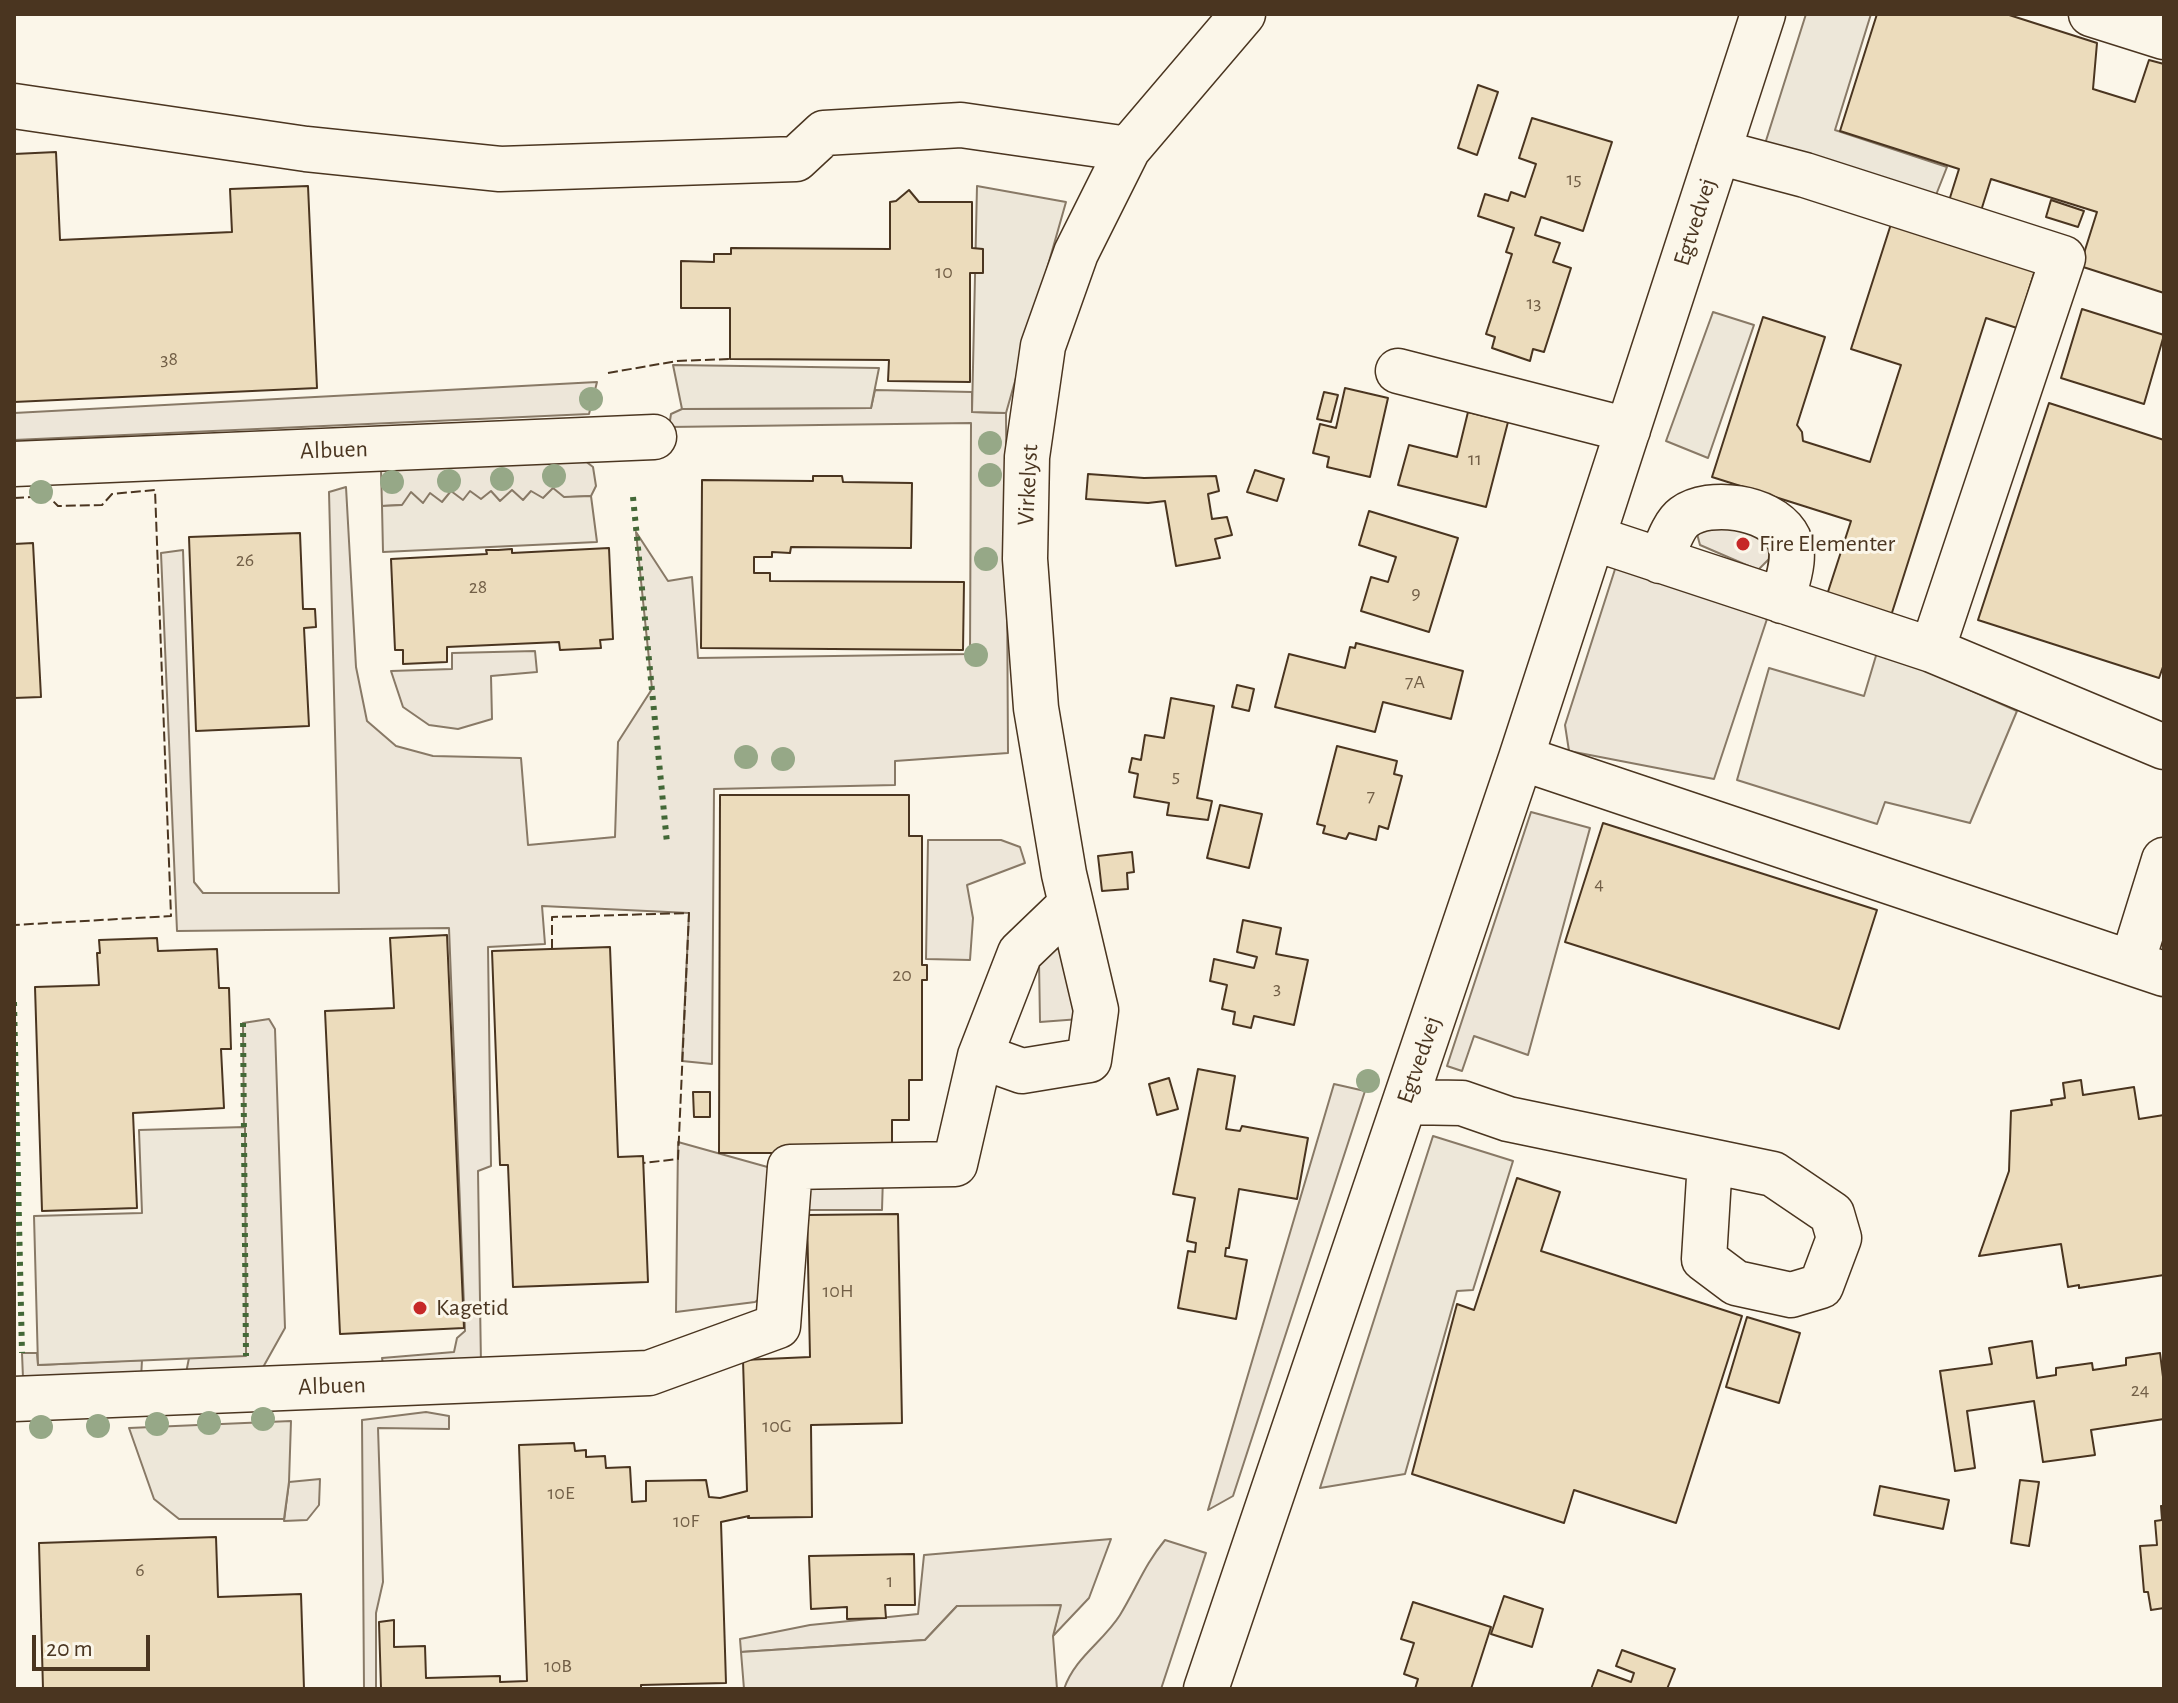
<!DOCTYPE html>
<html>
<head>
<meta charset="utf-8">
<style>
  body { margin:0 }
  #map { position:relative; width:2178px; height:1703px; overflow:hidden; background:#fbf6e9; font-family:"Alegreya Sans",sans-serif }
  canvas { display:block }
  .frame { position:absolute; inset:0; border:16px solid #4a3520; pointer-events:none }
  .scale { position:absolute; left:32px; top:1635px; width:118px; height:36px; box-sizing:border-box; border:4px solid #4a3520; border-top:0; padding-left:10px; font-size:24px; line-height:28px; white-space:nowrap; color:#4a3520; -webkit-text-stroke:6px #fbf6e9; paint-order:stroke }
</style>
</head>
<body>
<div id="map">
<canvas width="2178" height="1703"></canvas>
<div class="frame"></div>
<div class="scale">20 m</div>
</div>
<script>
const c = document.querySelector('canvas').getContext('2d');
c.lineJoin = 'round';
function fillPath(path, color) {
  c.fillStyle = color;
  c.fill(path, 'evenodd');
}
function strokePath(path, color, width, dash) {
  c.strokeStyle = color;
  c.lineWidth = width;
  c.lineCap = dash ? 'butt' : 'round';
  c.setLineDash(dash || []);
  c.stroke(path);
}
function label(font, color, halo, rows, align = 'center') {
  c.font = font + ' "Alegreya Sans",sans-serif';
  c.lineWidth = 6;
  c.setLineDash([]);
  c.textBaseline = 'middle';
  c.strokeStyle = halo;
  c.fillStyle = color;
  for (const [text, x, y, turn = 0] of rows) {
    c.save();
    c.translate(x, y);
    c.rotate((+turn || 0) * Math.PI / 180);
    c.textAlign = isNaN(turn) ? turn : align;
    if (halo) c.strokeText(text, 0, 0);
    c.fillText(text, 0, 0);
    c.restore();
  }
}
const green = new Path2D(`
  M597,382l-8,32 -575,26v-27z
  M875,390l97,2v20l34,1 2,340 -113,8v24l-181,4 -2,275 -30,-3 7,-148 -147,-7 3,38 -57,3 3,219 -13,5 3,194 -97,5 -2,-12 72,-6 3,-14 8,-7 -16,-403 -272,3 -16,-378 22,-3 11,332 9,11h136l-10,-401 17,-5 10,180 11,54 29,25 37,10 88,2 7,87 87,-8 3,-95 34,-53 -16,-157 32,49 24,-4 6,81 272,-4 1,-231 -302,4 2,-13 11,-5 189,-1z
  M584,460l9,7 3,19 -5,10 -209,10 -1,-36z
  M1718,514l50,18 3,25 -13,13 -58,-25 -4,-15z
  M1617,563l21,5 129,51 -53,160 -145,-28 -4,-26z
  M535,651l2,21 -46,4 1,43 -34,10 -29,-4 -26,-18 -12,-36 61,-2v-16z
  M1531,812l59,16 -62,227 -54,-19 -12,35 -15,-5z
  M928,840h73l19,7 5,16 -58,22 6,33 -3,42 -44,-1z
  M1057,942l23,77 -40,3 -1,-60z
  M269,1019l6,10 10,299 -28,50h-72l4,-20 57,-3 -3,-332z
  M1334,1084l31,7 -132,405 -25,14z
  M678,1142l93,26 -2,124 -14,10 -79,10z
  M883,1176l-1,34h-74l-2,-21z
  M22,1353h15l1,12 104,-5 -1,19 -118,-1z
  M426,1412l23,4v13l-71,-1 5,154 -7,31v76h-12l-2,-269z
  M320,1479l-1,26 -12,15 -23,1 5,-39z
  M1111,1539l-22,59 -36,38 7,-30h-103l-32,34 -184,12 -1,-13 70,-14 108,-11 6,-59z
  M1165,1540l41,13 -45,136h-97c11,-32 39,-47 56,-74 16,-26 25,-51 45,-75z`);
fillPath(green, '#ede6d9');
strokePath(green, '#887966', 2);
const parking = new Path2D(`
  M1806,14h65l-36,116 112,37 -13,33 -170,-53z
  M977,186l89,16 -60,211 -34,-1z
  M1713,312l41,13 -46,133 -42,-17z
  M673,365l206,3 -8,40 -189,1z
  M553,488l11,9 27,-1 6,46 -214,10 -1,-46 20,-1 9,-13 12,11 7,-10 12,9 9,-11 12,9 7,-9 11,8 10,-8 9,10 12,-11 11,10 8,-9 12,7z
  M1878,649l139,62 -47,112 -85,-21 -8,22 -140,-44 32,-112 95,28z
  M245,1127l1,229 -208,9 -4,-149 108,-3 -3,-83z
  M1433,1136l80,25 -40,129 -16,1 -52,183 -85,14z
  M291,1421l-2,61 -5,37h-105l-25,-20 -25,-71z
  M1061,1605l-8,31 4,53h-313l-3,-37 184,-12 32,-34z`);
fillPath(parking, '#ede7d9');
strokePath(parking, '#887966', 2);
const building = new Path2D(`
  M1877,14h129l91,29 -4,46 42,13 14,-42 15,4v229l-84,-27 17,-54 -106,-33 -11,35 -32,-10 11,-35 -119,-38z
  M1478,85l20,7 -21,63 -19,-7z
  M1532,118l80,24 -29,89 -42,-14 -6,18 25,8 -7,19 18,6 -27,84 -11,-3 -3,12 -38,-13 3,-11 -9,-3 26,-80 -6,-2 8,-24 -36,-12 7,-22 23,7 3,-9 14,5 11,-33 -17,-6z
  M56,152l4,88 172,-8 -2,-43 78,-3 9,202 -303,14v-248z
  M909,190l10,12h53v46l11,1v24h-13v109l-82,-1 1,-21 -159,-1v-51h-49v-47l33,1v-8h17v-6l159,1v-47l6,-1z
  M2051,200l33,11 -6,16 -32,-10z
  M1891,224l144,46 -18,58 -31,-10 -97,304 -64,-21 26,-80 -139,-44 51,-160 62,20 -28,88 5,7 1,9 67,21 31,-97 -50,-16z
  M2082,309l82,26 -20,69 -83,-26z
  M1345,388l43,10 -18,79 -43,-10 2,-10 -16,-4 7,-29 16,4z
  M1324,392l14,3 -7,27 -14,-3z
  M2049,403l115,37v224l-5,14 -181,-58z
  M1468,412l40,10 -22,85 -88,-22 11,-40 48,12z
  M1255,470l29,9 -7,22 -30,-9z
  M1088,474l56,4 72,-2 3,15 -11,3 4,25 15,-2 5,18 -17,4 5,19 -44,8 -11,-65 -17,2 -62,-4z
  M813,476h29l1,6 69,1 -1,65 -120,-1 -1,6 -18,-1v5h-18v16h16v8l194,1 -1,68 -262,-2 1,-168 111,1z
  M1369,511l89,27 -29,94 -68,-21 10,-34 17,5 8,-25 -37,-12z
  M300,533l3,76h12l1,18 -12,1 5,98 -113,5 -7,-194z
  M33,543l8,154 -27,1v-154z
  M609,548l4,91 -13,1 1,8 -41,2 -1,-8 -112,5v15l-44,2v-14h-8l-4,-91 96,-5 -1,-4h12l14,-1v4z
  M1356,643l107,28 -12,48 -68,-17 -8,30 -100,-25 14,-53 56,14 5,-21 5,1z
  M1237,685l17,4 -5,22 -17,-4z
  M1171,698l43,8 -17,92 15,3 -4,19 -41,-5 2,-12 -35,-6 4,-23 -9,-2 3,-14 9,2 4,-25 19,3z
  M1337,746l60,15 -3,13 8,2 -14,53 -9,-3 -3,14 -27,-7 -3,6 -23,-6 2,-7 -8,-2z
  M720,795h189v41h13v129h5v15h-5v100h-13v40h-17v33h-173z
  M1220,805l42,9 -13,54 -42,-10z
  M1603,823l274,87 -38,119 -274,-87z
  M1132,852l2,20 -7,1 1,16 -26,2 -4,-35z
  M1243,920l38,8 -5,26 32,6 -14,65 -40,-9 -3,12 -18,-4 2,-12 -13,-3 5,-24 -17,-4 4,-22 40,9 3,-11 -20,-5z
  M447,935l17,393 -124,6 -15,-323 69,-3 -4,-70z
  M157,938l1,13 59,-2 2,39h10l2,61h-10l3,59 -91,5 4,95 -95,3 -7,-224 64,-2 -2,-32h3l-1,-13z
  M610,947l8,210 25,-1 5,126 -135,5 -5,-122h-8l-8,-214z
  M1198,1069l37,7 -9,53 14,2 2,-5 66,12 -11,61 -58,-10 -10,59h-3l-1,8 22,4 -11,59 -58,-11 10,-57 7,1 1,-9 -9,-2 8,-43 -22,-4z
  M1169,1078l9,31 -21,6 -8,-31z
  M2081,1080l2,15 51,-8 5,32 25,-4v160l-85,13v-3l-11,2 -7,-43 -82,12 30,-85 2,-60 41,-6 -1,-5 14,-2 -2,-15z
  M693,1092h17v25h-16z
  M1517,1178l43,14 -19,59 201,65 -66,207 -102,-33 -10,33 -152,-49 45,-170 17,6z
  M898,1214l4,209 -91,2 1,92 -64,1 1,-2 -28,6 5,161 -85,2v4h-260l-2,-67 15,-2v27l31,-1 1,32 74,-2v6l27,-1 -8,-236 55,-2 1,8 11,-1v7l19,-1 1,12 24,-1 2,35 14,-1v-20l60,-1 3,17 11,1 27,-7 -4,-131 67,-3 -3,-142z
  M1747,1317l53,16 -21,70 -53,-16z
  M2032,1341l5,37 19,-3v-7l36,-5 1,7 33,-5v-7l34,-5 4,32v34l-73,11 4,25 -52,7 -9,-61 -67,10 8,57 -20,3 -15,-100 52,-7 -3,-16z
  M2020,1480l19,2 -10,64 -18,-3z
  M1880,1486l69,14 -6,29 -69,-14z
  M2161,1506h3v102l-13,2 -3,-18h-4l-4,-46 17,-1 -2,-24 7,-1z
  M216,1537l2,60 83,-3 3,95h-261l-4,-146z
  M914,1554l1,51h-30l1,13 -39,1v-12l-36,2 -2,-53z
  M1504,1596l39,13 -11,38 -41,-13z
  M1413,1602l78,25 -20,62h-56l3,-10 -14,-5 10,-31 -13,-4z
  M1622,1650l53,19 -8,20h-76l7,-19 33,12 3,-9 -18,-7z`);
fillPath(building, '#ecdcbc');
strokePath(building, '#4a3520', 2);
const minor = new Path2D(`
  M2091,14l73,23
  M14,106l292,43 194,20 296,-10 28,-26 137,-8 167,24
  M1718,152l87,23 258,83 -131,392 232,97
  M1398,371l230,59
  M14,464l640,-27
  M1593,538l339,112
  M1660,561c6,-13 13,-36 24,-44 26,-19 84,-10 102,17 13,19 1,48 -4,67
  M1521,758l643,216
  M2132,963l32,-103
  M980,1056l42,15 67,-11 7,-50 -32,-136 -28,-166 -11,-149 2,-102 16,-111 33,-93 52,-104 115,-135
  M1405,1102l57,1 46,16 265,55 59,40 7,24 -18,48 -30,9 -55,-12 -32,-24 6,-98
  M14,1399l635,-26 129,-47 12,-159 165,-3 25,-108 40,-103 51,-49
  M1206,1689l315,-931 242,-744`);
strokePath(minor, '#4a3520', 47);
strokePath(minor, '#fbf6e9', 44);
strokePath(new Path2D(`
  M633,497l34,346
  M14,1002l8,351
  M243,1023l3,333`), '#436837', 6, [4, 6]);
strokePath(new Path2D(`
  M608,373l69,-12 53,-2
  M14,498l34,-2 10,10 44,-1 10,-11 43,-4 16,426 -157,9
  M552,949v-32l137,-4 -11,246 -35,4`), '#4a3520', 2, [10, 4]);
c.fillStyle = '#96a887';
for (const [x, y] of [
  [591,399],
  [990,443],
  [990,475],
  [554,476],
  [502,479],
  [449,481],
  [392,482],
  [41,492],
  [986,559],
  [976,655],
  [746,757],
  [783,759],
  [1368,1081],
  [263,1419],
  [209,1423],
  [157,1424],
  [98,1426],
  [41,1427]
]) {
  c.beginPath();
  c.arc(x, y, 12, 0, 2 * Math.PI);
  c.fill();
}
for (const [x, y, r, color] of [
  [1743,544,8,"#c62828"],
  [420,1308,8,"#c62828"]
]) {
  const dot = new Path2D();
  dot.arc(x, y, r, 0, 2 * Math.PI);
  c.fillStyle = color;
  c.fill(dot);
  strokePath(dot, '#fbf6e9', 3);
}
label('20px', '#725f47', null, [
  ["15",1574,179],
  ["10",944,272],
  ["13",1534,303],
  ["38",169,359],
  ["11",1475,459],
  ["26",245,560],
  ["28",478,587],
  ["9",1416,593],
  ["7A",1415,682],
  ["5",1176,776],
  ["7",1371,796],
  ["4",1599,884],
  ["20",902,975],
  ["3",1277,988],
  ["10H",838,1291],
  ["24",2140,1390],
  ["10G",777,1426],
  ["10E",561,1493],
  ["10F",686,1521],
  ["6",140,1570],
  ["1",890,1581],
  ["10B",558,1666]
]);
label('24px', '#4a3520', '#fbf6e9', [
  ["Egtvedvej",1695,222,-72],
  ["Albuen",334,450,-2],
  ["Virkelyst",1028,485,-87],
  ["Egtvedvej",1419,1060,-71],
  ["Albuen",332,1386,-2]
]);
label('24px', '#4a3520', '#fbf6e9', [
  ["Fire Elementer",1759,544],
  ["Kagetid",436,1308]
], 'left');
</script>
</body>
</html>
